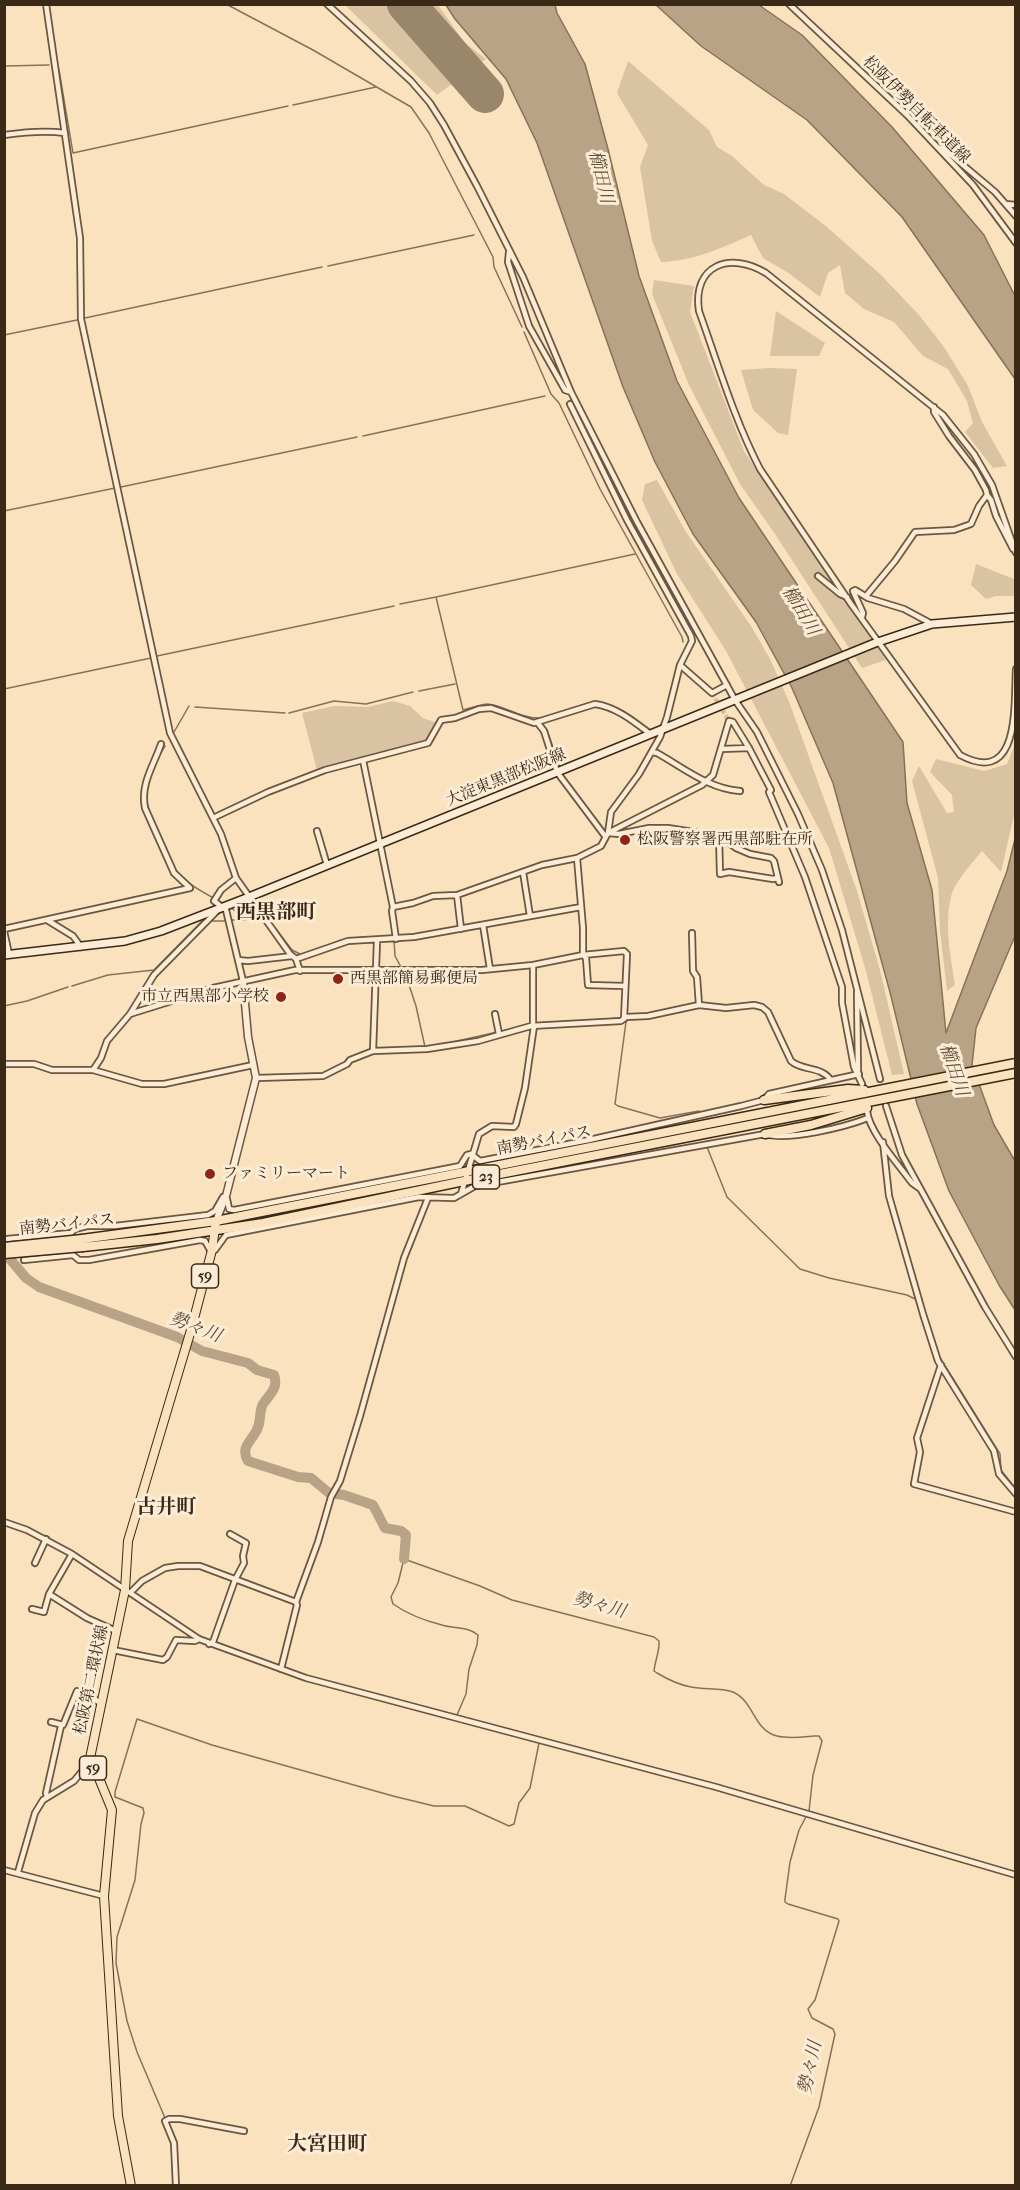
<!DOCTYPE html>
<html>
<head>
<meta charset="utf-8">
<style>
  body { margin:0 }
  #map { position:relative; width:1020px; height:2190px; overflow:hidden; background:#fae2bf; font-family:"IM FELL French Canon",serif }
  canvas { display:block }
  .frame { position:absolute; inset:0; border:6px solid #3a2916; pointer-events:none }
</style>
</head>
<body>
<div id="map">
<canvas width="1020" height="2190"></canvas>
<div class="frame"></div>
</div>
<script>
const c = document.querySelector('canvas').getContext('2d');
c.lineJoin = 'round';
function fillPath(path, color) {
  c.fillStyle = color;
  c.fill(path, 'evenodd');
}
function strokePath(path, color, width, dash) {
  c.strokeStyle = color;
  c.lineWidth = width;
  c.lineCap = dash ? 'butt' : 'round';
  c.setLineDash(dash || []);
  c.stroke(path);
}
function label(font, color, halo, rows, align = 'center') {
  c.font = font + ' "IM FELL French Canon","Noto Serif JP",serif';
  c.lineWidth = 6;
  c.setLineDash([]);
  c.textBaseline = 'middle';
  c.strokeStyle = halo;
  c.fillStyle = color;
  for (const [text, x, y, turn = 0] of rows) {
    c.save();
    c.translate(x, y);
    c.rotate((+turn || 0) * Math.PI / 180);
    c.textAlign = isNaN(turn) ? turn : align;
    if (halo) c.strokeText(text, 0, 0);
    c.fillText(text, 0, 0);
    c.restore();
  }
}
fillPath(new Path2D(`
  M345,5h57l62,70 -27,20z
  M413,5h25l27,38 21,16 -16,11z
  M628,61l81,69 8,17 15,9 32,29 20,9 43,33 54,48 38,40 25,32 24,39 14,36 25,44 -14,2 -28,-36 8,-9 -6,-22 -19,-32 -25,-13 -29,-34 -30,-13 -19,-16 -5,-28 -12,8 -8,24 -33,-25 -24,-14 -12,-23c-29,13 -58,26 -90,27l-9,-21 -12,-74 8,-22 -31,-52z
  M654,280l40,6 -4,26 54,139 142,209 -24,8 -87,-134 -35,-50 -51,-99 -37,-91z
  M776,311l49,32 -6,13h-49z
  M770,368l27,1 -9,66 -10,-2 -25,-23 -12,-40z
  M657,480l29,52 65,94 19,33 20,45 67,187 23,79 24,104 -12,1 -26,-104 -37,-123 -103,-197 -49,-77 -35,-74 3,-16z
  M976,564l38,15 1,17h-19l-10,3 -15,-14z
  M393,701l17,5 13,12 14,5 -11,17 -109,30 -15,-57 32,-7 34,1z
  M1015,744v67l-14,61 -19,-21c-10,12 -28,32 -31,46 -7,29 0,60 4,88l-8,6 -7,-60 -2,-53 -26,-97 7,-15 28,47 7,-1 -2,-17 -22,-23 6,-13 48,12 23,-7z`), '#d9c3a2');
const water = new Path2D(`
  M446,5h109l2,8 28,51 23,85 31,127 38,105 62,117 164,244 4,61 25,87 14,143 61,-162 8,-32v97l-39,92 -4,37 22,60 21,36v149l-16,-25 -50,-94 -32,-87 -26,-108 -58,-213 -41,-95 -36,-66 -63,-88 -38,-72 -32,-75 -86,-244 -31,-64 -51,-60z
  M656,5h103l43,30 90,92 92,108 31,61v83l-113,-162 -95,-97 -106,-74z`);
fillPath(water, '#b9a386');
strokePath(water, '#867259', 1.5);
strokePath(new Path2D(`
  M226,4l87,46 98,57 18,26 64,124 1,10 28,60
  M4,66l45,-1
  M59,70l14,83 215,-47
  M293,105l83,-18
  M4,132l55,-2
  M328,266l146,-31
  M85,318l237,-51
  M524,332l27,62 8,9 41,86 82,148 1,5
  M4,335l73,-15
  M363,436l182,-40
  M121,487l236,-50
  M4,511l111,-23
  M400,604l36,-7
  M157,656l237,-50
  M4,689l147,-31
  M419,691l36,-7
  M195,707l90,6
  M289,713l45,-12 32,3 47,-12
  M540,718c-19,1 -39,-14 -53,-14 -8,1 -16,4 -24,6l-27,-113 199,-43
  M542,724l5,6 13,38
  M174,732l15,-26
  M159,756l6,-10
  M561,773l20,27
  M149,781l3,-10
  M147,803l4,13
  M172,864c11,20 34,29 52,40
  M231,908l16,11h15
  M232,920h14
  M267,920h2l23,30 10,5
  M212,921h13
  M394,940l1,16 7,13
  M332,944l9,-4 15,-2
  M405,973l11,33 9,41 6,-1
  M72,986l36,-11 46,-5 49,-50
  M4,1006l23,-5 41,-14
  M592,1020l29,-2
  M626,1022l-11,82 3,2 42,12 39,-7
  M535,1023l22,-1
  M444,1044l80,-18
  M707,1147l20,50 73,72 29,9 78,17 10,5
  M925,1314l3,9
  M939,1356l61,98 1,16 15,19
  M457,1715l9,-21 3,-25 8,-24 1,-10c-10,-9 -24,-6 -36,-10 -16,-4 -36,-12 -49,-21l-2,-7 7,-14 6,-24 76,27 32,14 142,37 5,4c1,9 -4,20 -5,30l3,2c10,6 22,12 34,14 14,3 28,0 42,5 21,9 21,39 44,44 12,3 25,1 37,0h5l3,5 -9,34 -4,36 -10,19 -9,32 -5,37v3l3,2 50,15 1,2 -24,79 -7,9 4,9 21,11 2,5 -16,73 -29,79
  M457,1720l38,11
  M165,2118l-28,-66 -10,-31 -11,-58 1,-26 18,-57 6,-56 3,-11 -1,-5 -28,-11v-5l22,-73 75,26 181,51 41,10h31l44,20 5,-2 5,-21 11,-15 9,-45
  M172,2133l4,10
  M177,2162l1,17`), '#867259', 1.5);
strokePath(new Path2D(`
  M4,1252l22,26 13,9 138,50 25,14 46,12 9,7 17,5c5,13 -5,20 -11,29 -4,7 -2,16 -5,23 -4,13 -19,19 -10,34l50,16 13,1 18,15 15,2 29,10 12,23 16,3 5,4 -2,24`), '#b9a386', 10);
strokePath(new Path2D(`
  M406,4l79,90`), '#9a866a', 38);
strokePath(new Path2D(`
  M712,693l17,28`), '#d4bd9d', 4.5, [4.5, 2]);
const minor = new Path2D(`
  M46,4l34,234 1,81 89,414 51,101 15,44 54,76 6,5 4,12
  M327,4l84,77 19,22 14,22 33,61 46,91 48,115 66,130 98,178 22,32 41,82 24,56 20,60 38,149
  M789,4l118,111 66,70 43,58
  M4,135c21,-3 41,-5 61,-2
  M940,148l4,1 51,43 21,24
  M1006,204l10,1
  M509,252l-1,10 21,64 36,64 6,2
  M570,404l57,116 64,116 1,5 -12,24 -13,52 -7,20 -21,37 -28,38 -3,21
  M934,407v5l15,24 26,34 11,20 1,5
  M1016,553l-24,-68 -18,-31 -31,-39 -177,-142c-36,-22 -74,-8 -67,38 19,53 35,108 61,158l91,135 109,151c60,32 54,-48 56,-86
  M818,576l22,18 7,3
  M866,596l29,-35 20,-29 39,-2 17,-6 8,-18 8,-11 4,5 5,16 17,33
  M862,617l1,-4 -10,-22 2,-1 13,8 36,11 28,15
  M680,665l32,28 15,-8
  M537,722l7,9 13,41 48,64
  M722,749l27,-1
  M652,752l5,1c27,15 52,36 83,38
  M363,760l30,147 -1,4 4,28
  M213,818l55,-26 57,-22 103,-27 13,-23 14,-2 24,-9 12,-1 43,15 61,-19c21,3 38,17 54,29
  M317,831l10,34
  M608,833l11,1 30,-6h19l51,8 17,12 14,6 21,4 3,3 5,21
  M719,836l1,38 9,-2 44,7 5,-1
  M577,858l6,70v27l3,3 2,27 37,1
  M523,872l7,44
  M236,878l-15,12 -7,11 12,9 17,71
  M457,895l4,34
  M393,907l20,-4 20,-7 24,-1 85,-30 35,-7 24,-12 7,-13 94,-48 11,-10 16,-54 4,1 16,26 22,42 -2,2 36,85 37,110v16l12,64 8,17
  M47,920l26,16 8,11
  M483,925l7,44
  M4,929l186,-41 -16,-15 -29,-65c-5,-24 9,-43 16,-64
  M4,931l5,23
  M692,933l1,38 4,6 2,28
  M296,959l52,-18 66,-4 167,-30
  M238,960l10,1 44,-5
  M857,992l1,79
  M130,1014l83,-26 82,-18h187l51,-5 50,-10 41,-4 3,3 -3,65
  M495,1014l4,20
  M533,1026v-61
  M373,1051l4,-110
  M4,1064h30l18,6h41l49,14h22l89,-19
  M93,1070l8,-12 6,-17 23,-27 24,-39 63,-64
  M256,1078l67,-2 24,-12 3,-4 23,-9 54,-2 51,-8 53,-15 90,-5 5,-4 22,-1 51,-11 27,3 28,-3 8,2 6,5 23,49c11,10 29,5 39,18
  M886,1106l16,49 83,152 31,50
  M867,1111c2,21 32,54 45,72l7,5
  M883,1142l6,54 34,118 15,47 56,90 5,23 17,20
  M471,1154l9,7 109,-21 152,-34 23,-6 5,-6 90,-20
  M461,1194l18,-60 13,-8 22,1 2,-3 9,-36 9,-62
  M7,1239l64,-6 4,-4 12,-3h28l93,-11 7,-4 8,-14 4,2 2,10 5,1 226,-44 7,-11 4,-1
  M24,1260l49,-5 6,5h10l111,-20 5,1 5,9h5l11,-15 193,-38 35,1 21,-12 290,-52c23,7 80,-7 103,-16
  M941,1365l-24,73 3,14 -6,32 102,28
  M4,1522l23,8 45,24 127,85 107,39 410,109 300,88
  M72,1554l-23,40 38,24 29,13
  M35,1563l11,-24
  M130,1593l12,-12 23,-13 13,-2h22l96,36
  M32,1609l12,3 5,-18
  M209,1644l4,-2 22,-62 9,-17 -1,-7 3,-13 -16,-9
  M113,1650l50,10 4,-3 9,-17 19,1 4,-2
  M281,1669l16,-64 -1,-3 22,-60 13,-45 9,-16 20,-65 44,-158 24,-60
  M51,1722l12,3 14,-34 14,5 10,8
  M47,1797l-1,-4 15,-67
  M4,1870l100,26
  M18,1872l17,-59 8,-13 31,-19 15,-18
  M176,2186l-2,-43 -9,-22 4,-2h11l64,12`);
const tertiary = new Path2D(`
  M216,1221l10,-25 30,-118 -8,-41 -5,-56`);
const secondary = new Path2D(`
  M4,955l121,-14 36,-10 83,-32 631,-256 57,-19 84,-7`);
const primary = new Path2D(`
  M131,2186l-13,-70 -14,-220 8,-86 -16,-39 -7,-8 36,-173 3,-49 63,-211 21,-80 4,-29`);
const trunk = new Path2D(`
  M764,1100l84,-11 16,1
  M765,1134l46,-9 56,-17
  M82,1239l134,-18 800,-158
  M83,1247l74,-8 106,-16 201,-42 552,-108`);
strokePath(minor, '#6a5740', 8);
strokePath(tertiary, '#6a5740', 9);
strokePath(secondary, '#3a2916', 10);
strokePath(primary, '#3a2916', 10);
strokePath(trunk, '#3a2916', 11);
strokePath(minor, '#fcecd5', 4.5);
strokePath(tertiary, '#fcecd5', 6);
strokePath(secondary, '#fcecd5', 7);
strokePath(primary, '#fae2bf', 8);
strokePath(trunk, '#fae2bf', 8);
const trunkBridge = new Path2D(`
  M4,1247l78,-8
  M4,1254l79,-7`);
strokePath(trunkBridge, '#3a2916', 11, []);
strokePath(trunkBridge, '#fae2bf', 8);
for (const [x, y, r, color] of [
  [625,840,6,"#8f2418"],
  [338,979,6,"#8f2418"],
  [281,997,6,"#8f2418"],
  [210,1174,6,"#8f2418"]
]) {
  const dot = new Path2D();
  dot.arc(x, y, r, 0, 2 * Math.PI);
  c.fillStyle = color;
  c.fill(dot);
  strokePath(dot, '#fcecd5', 2);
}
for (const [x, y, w] of [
  [486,1177,27],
  [205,1276,27],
  [93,1768,27]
]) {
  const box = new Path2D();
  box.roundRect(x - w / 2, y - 12, w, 24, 4.5);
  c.fillStyle = '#fcecd5';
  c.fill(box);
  strokePath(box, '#3a2916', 1.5);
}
label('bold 15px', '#3a2916', null, [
  ["23",486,1177],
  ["59",205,1276],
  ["59",93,1768]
]);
label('16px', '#3a2916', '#fcecd5', [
  ["松阪伊勢自転車道線",916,110,45],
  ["大淀東黒部松阪線",506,778,-22],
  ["南勢バイパス",544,1141,-11],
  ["南勢バイパス",67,1225,-6],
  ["松阪第二環状線",92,1680,-78]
]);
label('16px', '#3a2916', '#fcecd5', [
  ["松阪警察署西黒部駐在所",637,840],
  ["西黒部簡易郵便局",350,979],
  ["市立西黒部小学校",269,997,"right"],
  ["ファミリーマート",222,1174]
], 'left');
label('italic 18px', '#604e38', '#fcecd5', [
  ["櫛田川",600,177,76],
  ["櫛田川",800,611,59],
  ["櫛田川",953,1070,71],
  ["勢々川",195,1328,21],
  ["勢々川",599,1606,15],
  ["勢々川",811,2068,-78]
]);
label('bold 20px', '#3a2916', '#fcecd5', [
  ["西黒部町",276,913],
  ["古井町",166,1508],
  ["大宮田町",327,2145]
]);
</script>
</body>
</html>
